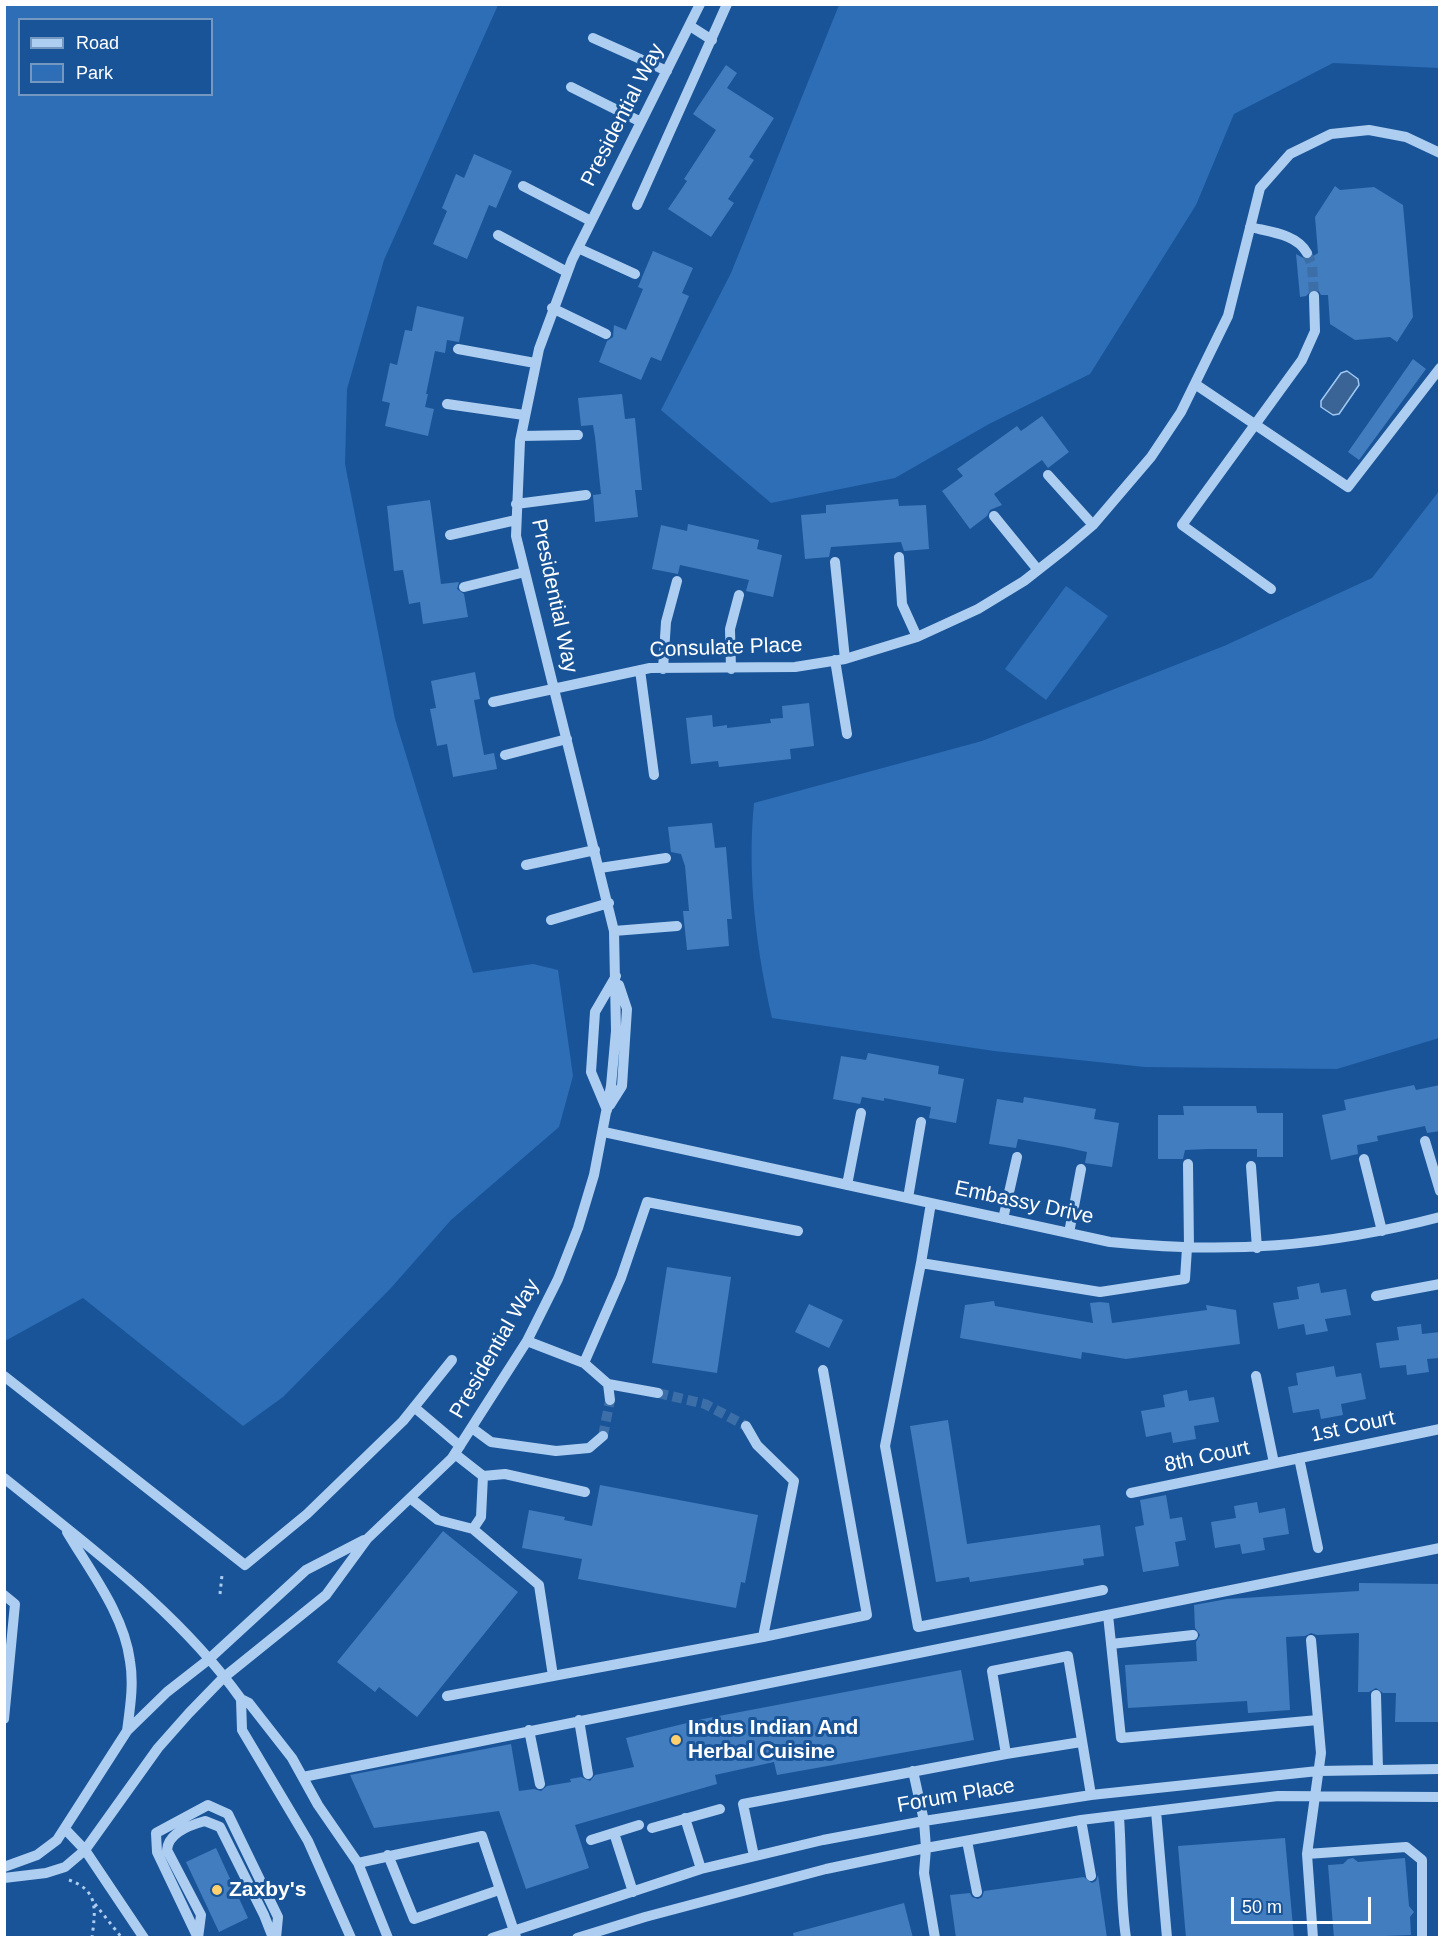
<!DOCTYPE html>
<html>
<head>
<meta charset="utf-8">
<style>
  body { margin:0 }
  #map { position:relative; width:1444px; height:1942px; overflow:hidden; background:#195498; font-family:Arial,sans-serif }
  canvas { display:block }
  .frame { position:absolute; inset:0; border:6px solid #fff; pointer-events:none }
  .legend { position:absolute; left:18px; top:18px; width:195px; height:78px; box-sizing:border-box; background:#195498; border:2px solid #7598c1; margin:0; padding:8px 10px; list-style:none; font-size:18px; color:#fff }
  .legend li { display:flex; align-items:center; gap:12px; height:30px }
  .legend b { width:30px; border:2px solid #7598c1 }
  .scale { position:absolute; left:1231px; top:1897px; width:140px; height:27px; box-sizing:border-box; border:3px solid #fff; border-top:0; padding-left:8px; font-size:18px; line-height:21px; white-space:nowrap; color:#fff; -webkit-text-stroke:4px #195498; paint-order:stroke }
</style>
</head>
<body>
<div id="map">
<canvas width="1444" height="1942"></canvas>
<div class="frame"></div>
<ul class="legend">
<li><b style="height:8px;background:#aecef1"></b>Road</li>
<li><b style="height:16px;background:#2d6eb6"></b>Park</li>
</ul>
<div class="scale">50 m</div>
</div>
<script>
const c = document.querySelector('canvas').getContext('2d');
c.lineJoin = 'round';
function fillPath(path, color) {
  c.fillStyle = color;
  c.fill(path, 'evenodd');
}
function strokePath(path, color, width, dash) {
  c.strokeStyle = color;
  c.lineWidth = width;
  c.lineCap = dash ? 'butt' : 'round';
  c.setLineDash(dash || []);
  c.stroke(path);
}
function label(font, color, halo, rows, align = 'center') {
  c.font = font + ' Arial,sans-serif';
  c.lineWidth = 6;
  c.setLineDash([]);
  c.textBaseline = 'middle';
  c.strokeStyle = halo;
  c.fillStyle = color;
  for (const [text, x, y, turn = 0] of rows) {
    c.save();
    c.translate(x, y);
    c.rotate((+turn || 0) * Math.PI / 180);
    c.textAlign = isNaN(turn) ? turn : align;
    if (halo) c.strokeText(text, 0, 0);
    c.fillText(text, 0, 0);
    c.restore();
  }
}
fillPath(new Path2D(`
  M5,4l493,1 -114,255 -37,129 -2,75 50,255 78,254 60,-9 25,6 15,106 -14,51 -108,93 -61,69 -107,108 -40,29 -160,-128 -78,43zM20,20h192v74h-192z
  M839,5h600v63l-106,-5 -99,51 -38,91 -106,169 -101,50 -94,54 -124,25 -110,-93 70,-137z
  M1439,491v547l-102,31 -192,-2 -151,-16 -222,-33c-16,-69 -25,-144 -18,-215l228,-62 242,-95 148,-68z
  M1066,586l42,30 -62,84 -41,-31z`), '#2d6eb6');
const water = new Path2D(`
  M1347,371l11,8 1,6 -20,29 -6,1 -12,-8v-6l20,-28z`);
fillPath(water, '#3a6495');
strokePath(water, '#a1c9f3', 1.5);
fillPath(new Path2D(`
  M726,65l11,8 -10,15 47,30 -25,39 5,3 -26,39 6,4 -23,34 -43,-28 19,-28 -3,-2 32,-49 -23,-16z
  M474,154l38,17 -16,37 -7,-3 -22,54 -34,-15 14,-33 -5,-3 14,-34 8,4z
  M1335,186l5,4 34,-3 29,18 10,112 -16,25 -7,-5 -35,3 -25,-16 -2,-29h-7l-3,-5 -5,-1 -7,7 -6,1 -4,-43 11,6 11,-7 -3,-36z
  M653,251l40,17 -11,25 7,3 -28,65 -10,-4 -10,23 -42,-18 8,-21 6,-4 1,-12 12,5 17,-41 -5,-2z
  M417,306l47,11 -5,25 -12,-2 -2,13 -10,-2 -9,43h2l-3,13 9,2 -6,27 -43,-10 5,-23 -8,-2 8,-38 7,2 8,-35 7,1z
  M1413,359l13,10 -67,91 -11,-8z
  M622,394l3,25 10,-1 7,72h-7l3,27 -43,5 -2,-27 8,-1 -6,-57 -2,-12 -12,1 -3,-28z
  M1042,416l27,36 -21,16 -6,-8 -48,34 8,11 -12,5 -3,6 -17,13 -28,-38 21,-15 -6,-7 60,-43 4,5z
  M898,499l1,7 27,-1 3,44 -25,2 -3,-9 -70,5 -2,10 -24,2 -4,-44 25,-2v-8z
  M430,500l11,84 18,-2 -2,7 7,5 4,23 -45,7 -3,-22 -11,2 -6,-34 -9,1 -7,-65z
  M688,524l71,16 -2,9 25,6 -9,42 -27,-6 3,-11 -69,-15 -2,9 -26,-5 9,-44 26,6z
  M475,672l5,27 -6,1 10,55 10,-2 3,16 -44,8 -6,-33 -10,2 -7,-37 6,-1 -5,-27z
  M809,703l5,43 -24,3 1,10 -72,8 -1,-6 -27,3 -5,-46 26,-3 1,12 14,-2v3l44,-5 -1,-4 13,-1 -1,-12z
  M712,823l3,25 11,-1 6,72h-5l2,27 -42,4 -4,-39h6l-4,-45 -4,-12 -10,-2 -3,-25z
  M868,1053l71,13 -1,8 26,5 -8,44 -27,-5 2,-11 -47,-9v3l-22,-4 -2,7 -27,-5 8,-43 25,4z
  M1414,1085l2,5 24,-5v46l-13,2 -2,-7 -48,10 1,5 -21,4 1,9 -27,6 -9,-45 24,-5 -2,-10z
  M1024,1097l72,12 -2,10 25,4 -7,44 -27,-4 2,-11 -23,-5 -46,-8 -2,9 -27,-4 8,-45 26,4z
  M1183,1106h73l1,7h26v44h-26v-8h-49l-23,1 -2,9h-25v-44h26z
  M667,1267l64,10 -14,96 -65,-10z
  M1319,1283l2,10 25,-4 5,26 -26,4 3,12 -22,4 -2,-11 -26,5 -5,-26 26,-4 -2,-12z
  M994,1301l1,5 98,17 -3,-20 10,-1 9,1 3,20 95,-13 -1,-5 30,5 4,34 -114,15 -44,-7 -1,7 -121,-21 5,-33z
  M809,1304l34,16 -14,28 -34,-16z
  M1421,1324l1,10 18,-2v26l-13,1 2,13 -22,3 -1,-10 -26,3 -4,-25 23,-3 -2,-13z
  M1334,1366l2,11 25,-4 5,26 -25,5 2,11 -22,4 -2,-10 -26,4 -5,-26 10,-2 -2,-12z
  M1187,1390l2,11 25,-4 5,25 -25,4 2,13 -23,4 -2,-11 -25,5 -5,-26 24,-4 -2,-12z
  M948,1420l19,124 133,-19 4,31 -21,3 1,6 -114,17 -1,-5 -33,5 -26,-156z
  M600,1485l158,30 -13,68 -4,-1 -5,26 -158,-29 4,-20 -60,-11 7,-38 36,7 -1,3 28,6z
  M1166,1495l4,24 12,-2 4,23 -11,2 4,24 -36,6 -8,-45 9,-2 -4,-25z
  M1257,1502l2,11 26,-5 4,26 -26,4 2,12 -23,4 -2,-10 -25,4 -4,-26 25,-4 -2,-12z
  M443,1531l75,61 -101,125 -38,-30 -4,5 -38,-30z
  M1359,1583l81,1v138h-45l1,-29h-13l-7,-5 -7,4h-11l1,-59 -42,2 -6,-2 -6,3 -19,1 4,73 -42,3 -1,-12 -119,7 -3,-43 72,-4 -1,-19 4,-7 -5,-7 -1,-23 33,-6 132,-8z
  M961,1670l13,70 -197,35 -3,-13 -59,13 2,9 -142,41 14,43 -63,21 -27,-78 -125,17 -24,-53 161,-31 8,47 15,-2 7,2 6,-5 24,-4 -1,-3 11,-2 9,4 5,-6 39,-8 -8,-29 77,-19z
  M1285,1838l9,100h-108l-8,-92z
  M216,1848l32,70 -29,14 -33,-70z
  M1353,1858l5,4 47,-4 4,48 5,6 -4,5 1,18 -77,3 -6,-73 15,-1 5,-5z
  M1098,1875l9,63h-151l-6,-43 20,-2 2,4 6,2 4,-2 2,-6 100,-14 8,6 4,-2z
  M904,1903l9,35h-119l-1,-5z`), '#427dbf');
strokePath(new Path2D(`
  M1307,253l5,12 2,31
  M658,1393l47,11 41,22
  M603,1436l7,-36`), '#3c6ea7', 10, [10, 5]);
strokePath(new Path2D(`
  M220,1594l2,-19
  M69,1880c31,11 26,31 23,58
  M95,1904l27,34`), '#aecef1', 3, [3, 4.5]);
strokePath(new Path2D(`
  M690,26l22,14
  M593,38l74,33
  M571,87l70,35
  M523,186l68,35
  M637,205l90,-201
  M1250,227c20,5 47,7 57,26
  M498,235l69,37
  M578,248l57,26
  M552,308l54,26
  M458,349l77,14
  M1195,384l153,103 92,-119
  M447,404l77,11
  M521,436l57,-1
  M1048,475l45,50
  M516,504l70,-9
  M994,516l44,54
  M450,535l66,-15
  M899,557l3,47 15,33
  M835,562l10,97
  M464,587l61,-15
  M1271,589l-89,-64 120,-165 13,-29 -1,-35
  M835,660l12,74
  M663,669l3,-47 11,-41
  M731,669l-1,-40 9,-34
  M640,670l14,105
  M493,702l157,-34 145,-1 50,-8 72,-22 61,-28 46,-28 42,-33 27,-23 58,-68 30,-45 47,-96 32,-128 30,-34 41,-20 38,-4 37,7 34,16
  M505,755l62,-16
  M526,865l69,-15
  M600,868l66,-10
  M551,920l58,-17
  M614,931l63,-5
  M610,1105l12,-19 5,-77 -8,-24
  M607,1110l-16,-38 4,-60 21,-36
  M604,1132l506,110c118,12 215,5 330,-25
  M1425,1141l15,50
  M1364,1159l18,72
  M1188,1164l1,84
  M1251,1166l6,82
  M847,1185l14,-72
  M908,1198l13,-76
  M931,1203l-10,60 179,29 85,-13 2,-31
  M1003,1219l14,-62
  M1069,1233l12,-64
  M921,1263l-36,183 33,181 185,-37
  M1376,1296l64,-12
  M527,1341l57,22 37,-85 26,-76 151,29
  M584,1363l24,21 2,16
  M4,1376l241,189 62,-51 96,-93 49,-61
  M1256,1376l18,87
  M608,1384l50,9
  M414,1407l46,39
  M472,1428l19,14 65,9 33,-3 14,-12
  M1299,1458l19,90
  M483,1476l22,-2 80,18
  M4,1478c84,68 174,133 237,221l8,4 43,55 26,47 40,58 30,75
  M1131,1493l309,-64
  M410,1498l28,22 35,9 8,-12 2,-41 -28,-22
  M67,1532c23,39 57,82 63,129 4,23 0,47 -3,70
  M4,1595l11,9 -11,115
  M1108,1615l13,123 197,-18
  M763,1637l104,-22 -44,-245
  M1311,1640l10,113 -14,101 6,84
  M1111,1644l82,-9
  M553,1676l210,-39 31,-156 -37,-36 -11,-19
  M1376,1695l2,74
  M447,1696l106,-20 -14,-91 -66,-56
  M241,1699l1,31 66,111 43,97
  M579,1720l9,54
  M529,1730l11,54
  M1081,1742l-75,12 -14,-83 76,-15 23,139
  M913,1771l11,50 2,27 -2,25 11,65
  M303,1777l1137,-229
  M1156,1811l11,127
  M1119,1817c3,40 1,80 7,121
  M685,1818l16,51
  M1081,1820l10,56
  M652,1828l68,-19
  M65,1829l20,21 59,88
  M614,1833l19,59
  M591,1840l48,-15
  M967,1841l10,51
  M1307,1854l99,-7 16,13v78
  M388,1855l26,64 85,-29
  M754,1856l-11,-52 263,-50
  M358,1863l124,-27 34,101
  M4,1867l33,-12 20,-15 70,-109 40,-39 41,-32 98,-90 58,-30
  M4,1878l42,-5 19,-6 20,-17 73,-102 31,-35 34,-35 103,-83 41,-56 85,-81 75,-117 31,-62 20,-51 16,-53 17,-89 5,-55 -2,-100 -98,-395 4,-95 19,-92 33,-89 128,-256
  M198,1938l-41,-86 -1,-19 52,-28 20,9 50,103 -2,21
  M198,1938l3,-23 -34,-65c1,-17 23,-25 38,-29l15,6 44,88 9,23
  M492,1938l209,-69 122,-29 101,-19 167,-26 227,-24 122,-2
  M577,1938l68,-21 181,-48 100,-21 155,-28 197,-24 162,1`), '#aecef1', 10);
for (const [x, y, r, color] of [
  [676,1740,6,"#ffd16e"],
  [217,1890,6,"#ffd16e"]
]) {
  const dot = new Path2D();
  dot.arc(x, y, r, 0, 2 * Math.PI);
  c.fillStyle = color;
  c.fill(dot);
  strokePath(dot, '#195498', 2);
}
label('21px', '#fff', '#195498', [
  ["Presidential Way",623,115,-63],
  ["Presidential Way",554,596,78],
  ["Consulate Place",726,648,-2],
  ["Embassy Drive",1024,1203,12],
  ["Presidential Way",495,1349,-60],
  ["1st Court",1353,1427,-12],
  ["8th Court",1207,1457,-12],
  ["Forum Place",956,1796,-10]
]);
label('bold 21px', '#fff', '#195498', [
  ["Indus Indian And",688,1728],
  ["Herbal Cuisine",688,1752],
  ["Zaxby's",229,1890]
], 'left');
</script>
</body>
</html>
